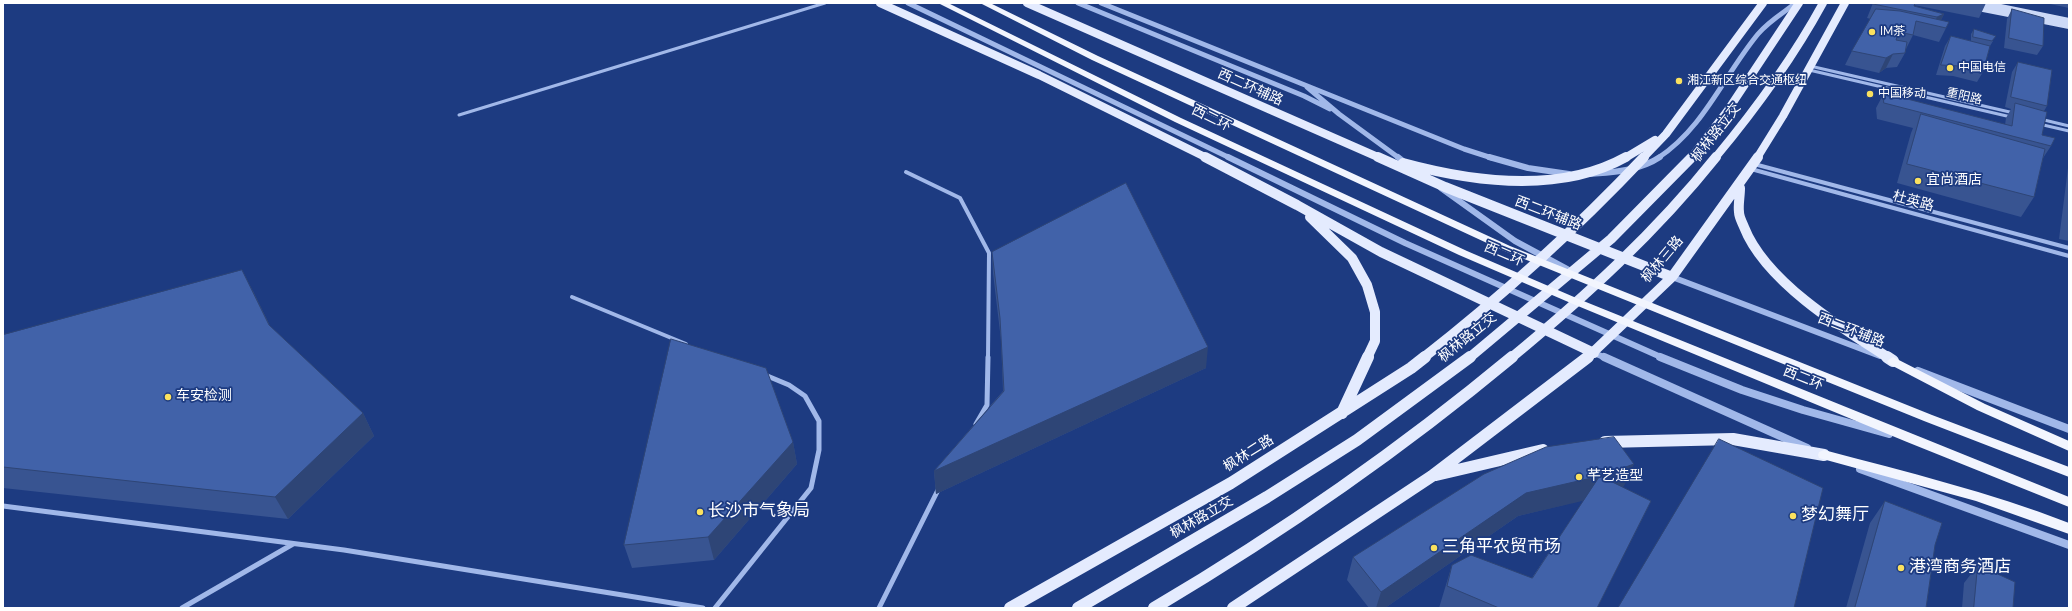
<!DOCTYPE html>
<html>
<head>
<meta charset="utf-8">
<style>
  body { margin:0 }
  #map { position:relative; width:2072px; height:611px; overflow:hidden; background:#1d3b81; font-family:"Nunito Sans",sans-serif }
  canvas { display:block }
  .frame { position:absolute; inset:0; border:4px solid #fff; pointer-events:none }
</style>
</head>
<body>
<div id="map">
<canvas width="2072" height="611"></canvas>
<div class="frame"></div>
</div>
<script>
const c = document.querySelector('canvas').getContext('2d');
c.lineJoin = 'round';
function strokePath(path, color, width, dash) {
  c.strokeStyle = color;
  c.lineWidth = width;
  c.lineCap = dash ? 'butt' : 'round';
  c.setLineDash(dash || []);
  c.stroke(path);
}
function fillPath(path, color) {
  c.fillStyle = color;
  c.fill(path, 'evenodd');
}
function label(font, color, halo, rows, align = 'center') {
  c.font = font + ' "Nunito Sans","Noto Sans SC",sans-serif';
  c.lineWidth = 3.5;
  c.setLineDash([]);
  c.textBaseline = 'middle';
  c.strokeStyle = halo;
  c.fillStyle = color;
  for (const [text, x, y, turn = 0] of rows) {
    c.save();
    c.translate(x, y);
    c.rotate((+turn || 0) * Math.PI / 180);
    c.textAlign = isNaN(turn) ? turn : align;
    if (halo) c.strokeText(text, 0, 0);
    c.fillText(text, 0, 0);
    c.restore();
  }
}
strokePath(new Path2D(`
  M1810,66l204,47
  M1809,70l202,47
  M459,115l366,-112
  M2040,119l29,7
  M2039,124l30,7`), '#a1b8e9', 3);
strokePath(new Path2D(`
  M1754,164l315,84
  M1751,169l318,87
  M906,172l54,26 29,55 -1,105
  M572,297l114,47`), '#a1b8e9', 4);
strokePath(new Path2D(`
  M976,424l11,-19 1,-48
  M3,506l341,44 359,58
  M182,608l111,-64
  M715,608l96,-120 8,-38v-29l-14,-25 -16,-11 -24,-10
  M879,608l59,-118`), '#a1b8e9', 5);
strokePath(new Path2D(`
  M908,3l322,155
  M1078,3l226,93 26,13
  M1101,3l363,146 28,9
  M1307,87l32,27 60,44
  M1658,158c46,-30 66,-83 100,-124 11,-13 25,-21 38,-31`), '#a1b8e9', 5);
strokePath(new Path2D(`
  M1228,157l177,86 258,115
  M1398,157l10,8
  M1489,157l39,11 41,6
  M1590,174c24,-2 49,-3 70,-17
  M1441,188l74,53 52,28
  M1672,277l208,79
  M1594,353l12,5`), '#a1b8e9', 6);
strokePath(new Path2D(`
  M1604,357l203,91
  M1660,357l82,33 61,20 86,24
  M1918,371l151,58
  M1860,469l209,76`), '#a1b8e9', 8);
strokePath(new Path2D(`
  M1981,3l88,18
  M1973,7l46,9
  M2034,19l35,7`), '#ccd9f7', 6);
strokePath(new Path2D(`
  M880,3l159,72 168,83
  M1027,3l353,155
  M1625,158l30,-18
  M1643,158l23,-24 97,-131
  M1691,158l37,-48 71,-107
  M1715,158c40,-48 78,-100 108,-155
  M1757,158l26,-42 62,-113`), '#e4ebfe', 8);
strokePath(new Path2D(`
  M1205,157l92,48 84,47 213,101
  M1378,157l67,30 227,90
  M1403,163c70,19 157,31 223,-6
  M1740,188c0,8 -2,17 -1,24 0,5 3,10 5,15 21,54 97,101 145,131
  M1310,217l42,41 15,27 8,27v29l-8,17
  M1423,358c78,-61 153,-129 221,-201
  M1469,358l142,-119 81,-82
  M1511,358c74,-61 145,-126 205,-201
  M1587,358l85,-81 86,-120`), '#e4ebfe', 10);
strokePath(new Path2D(`
  M1887,357l6,4
  M1342,413l26,-56
  M1605,442l128,-3 91,16
  M1436,475l107,-25
  M1010,608l221,-125 180,-115 14,-11
  M1078,608l189,-111 90,-57 113,-83
  M1154,608c125,-74 246,-158 358,-251
  M1233,608l199,-132 156,-119`), '#e4ebfe', 12);
fillPath(new Path2D(`
  M938,3h10l233,115 286,133 114,49 488,197v10l-162,-65 -334,-138 -114,-49 -284,-133z
  M980,3h10l108,53 412,190 422,169 137,52v10l-145,-56 -422,-171 -410,-190z
  M1893,357l92,47 84,37v10l-92,-41 -88,-46 -2,-3z
  M1824,450c83,22 165,42 245,73v11l-93,-33 -157,-43 -1,-3 1,-3z`), '#f2f5fe');
fillPath(new Path2D(`
  M1873,3h113l-7,15 -65,-13v1l30,8 -3,6 5,8 -7,14 -26,-7 -7,14 -1,4 -8,14 -11,1 -7,5 -34,-8 7,-14 19,-32 -4,-1z
  M2050,3h19v5l-19,-4z
  M2012,9l31,37 -6,9 -33,-7 3,-29z
  M1974,29l19,12 -3,5 -7,26 -6,10 -24,-6 -17,-1 9,-29 6,-10 20,5v-7z
  M2018,62l29,44 -3,5 -2,24 9,11 -8,12 -9,39 -13,20 -124,-34 14,-50 2,-5 -36,-9 -1,-11 8,-15 121,32 1,-7 5,-9 -6,-2 7,-35z
  M2069,160v81l-10,-2z
  M992,252l214,116 -270,126 -2,-23 69,-80 -2,-51 -8,-67z
  M253,291l17,35 93,87 11,23 -86,83 -285,-31v-153z
  M793,442l4,22 -83,96 -82,8 -8,-23z
  M1624,486l-2,1 29,14 -54,107h-158l6,-20 7,-23 80,13 52,-78 -66,16 -133,92h-16l-22,-28 6,-23z
  M1885,501l50,44 -9,63h-80l24,-85z
  M1978,565l35,43h-51l2,-25z`), '#385491');
fillPath(new Path2D(`
  M1944,14l-6,12 -5,-1 4,-8z
  M1893,54l-7,14 -7,5 7,-15z
  M242,270l11,21 27,55 -11,-21z
  M1208,347l-2,21 -270,126 -2,-23z
  M363,413l11,23 -86,83 -13,-22z
  M793,442l4,22 -83,96 -6,-23z
  M1634,464l-10,22 -33,13 -73,17 -133,92h-9l5,-16 145,-99z`), '#2e4576');
const building = new Path2D(`
  M1874,3h41l-1,3 30,8 -7,3 -64,-13z
  M1876,9l24,2 49,11 -3,6 -30,-7 -3,14 -14,-3 -3,8 11,2 -2,11 -12,1 -7,4 -34,-7z
  M2012,9l32,9 -1,28 -34,-8z
  M1974,29l22,7 -4,5 -19,-4z
  M1951,36l39,10 -7,26 -24,-6 -18,-1z
  M2018,62l34,8 -5,36 -36,-9z
  M1884,93l128,33 3,-23 32,9 -5,23 13,3 -4,8 -167,-43z
  M1921,114l124,35 -11,48 -127,-33z
  M1126,183l82,164 -274,124 70,-80 -4,-73 -8,-66z
  M242,270l27,55 94,88 -88,84 -272,-30v-132z
  M671,339l95,29 27,74 -85,95 -84,8z
  M1614,437l20,27 -34,12 -74,17 -145,99 -28,-35 131,-83 62,-27z
  M1719,439l104,49 -29,120h-176z
  M1600,476l51,25 -54,107h-98l-52,-22 5,-21 19,-10 61,23z
  M1885,501l57,22 -7,22 -9,63h-71z
  M1978,565l37,17 -2,26h-39z`);
fillPath(building, '#4162a9');
strokePath(building, '#2e4576', 1);
for (const [x, y, r, color] of [
  [1872,32,4,"#fae15f"],
  [1950,68,4,"#fae15f"],
  [1679,81,4,"#fae15f"],
  [1870,94,4,"#fae15f"],
  [1918,181,4,"#fae15f"],
  [168,397,4,"#fae15f"],
  [1579,477,4,"#fae15f"],
  [700,512,4,"#fae15f"],
  [1793,516,4,"#fae15f"],
  [1434,548,4,"#fae15f"],
  [1901,568,4,"#fae15f"]
]) {
  const dot = new Path2D();
  dot.arc(x, y, r, 0, 2 * Math.PI);
  c.fillStyle = color;
  c.fill(dot);
  strokePath(dot, '#1d3b81', 1.5);
}
label('12px', '#fff', '#1d3b81', [
  ["IM茶",1880,32],
  ["中国电信",1958,68],
  ["湘江新区综合交通枢纽",1687,81],
  ["中国移动",1878,94]
], 'left');
label('12px', '#fff', '#1d3b81', [
  ["重阳路",1964,97,13]
]);
label('14px', '#fff', '#1d3b81', [
  ["西二环辅路",1250,88,24],
  ["西二环",1211,119,26],
  ["枫林路立交",1717,133,-52],
  ["杜英路",1913,202,15],
  ["西二环辅路",1548,214,21],
  ["西二环",1504,255,23],
  ["枫林三路",1663,260,-50],
  ["西二环辅路",1851,331,21],
  ["枫林路立交",1468,338,-39],
  ["西二环",1803,379,22],
  ["枫林二路",1249,454,-32],
  ["枫林路立交",1202,518,-30]
]);
label('14px', '#fff', '#1d3b81', [
  ["宜尚酒店",1926,181],
  ["车安检测",176,397],
  ["芊艺造型",1587,477]
], 'left');
label('17px', '#fff', '#1d3b81', [
  ["长沙市气象局",708,512],
  ["梦幻舞厅",1801,516],
  ["三角平农贸市场",1442,548],
  ["港湾商务酒店",1909,568]
], 'left');
</script>
</body>
</html>
